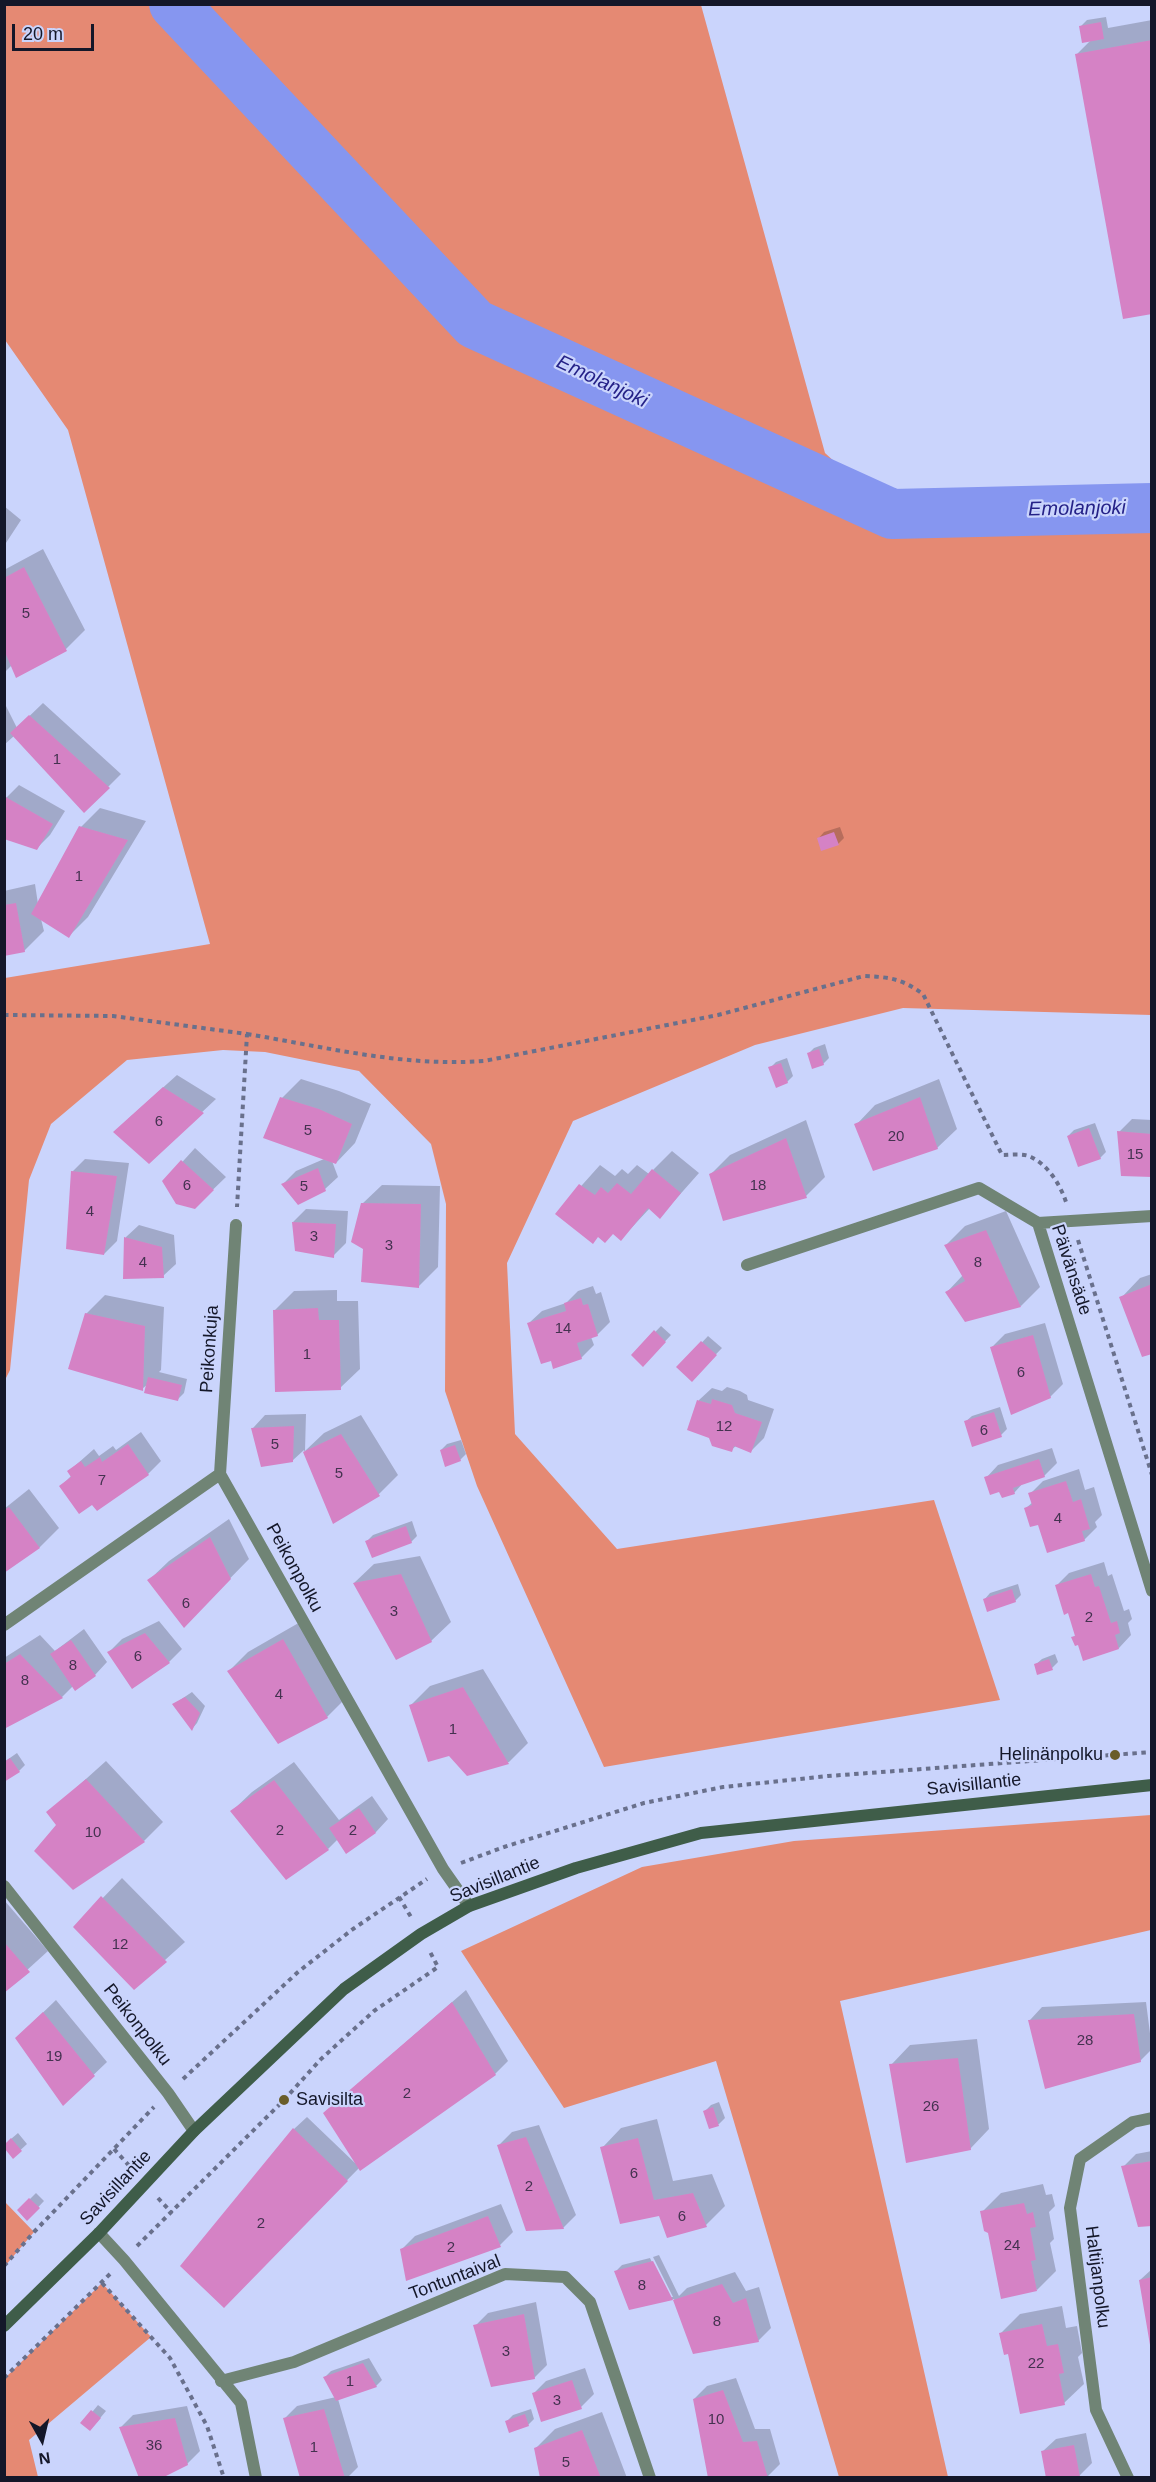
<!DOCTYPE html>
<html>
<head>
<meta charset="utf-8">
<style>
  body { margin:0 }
  #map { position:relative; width:1156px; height:2482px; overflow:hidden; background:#cad4fc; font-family:Arial,sans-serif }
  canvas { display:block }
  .frame { position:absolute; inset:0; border:6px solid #141729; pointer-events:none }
  .north { position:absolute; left:12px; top:2410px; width:60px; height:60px; -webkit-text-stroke:4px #cad4fc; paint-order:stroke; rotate:172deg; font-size:16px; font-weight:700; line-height:24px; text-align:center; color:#141729 }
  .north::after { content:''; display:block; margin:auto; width:21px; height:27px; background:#141729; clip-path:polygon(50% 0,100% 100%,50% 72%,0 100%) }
  .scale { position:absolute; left:12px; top:24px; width:82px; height:27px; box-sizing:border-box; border:3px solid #141729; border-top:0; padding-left:8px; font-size:18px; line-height:21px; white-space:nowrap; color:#141729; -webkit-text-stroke:4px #cad4fc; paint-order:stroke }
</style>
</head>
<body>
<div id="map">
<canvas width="1156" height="2482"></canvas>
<div class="frame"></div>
<div class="north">N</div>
<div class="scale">20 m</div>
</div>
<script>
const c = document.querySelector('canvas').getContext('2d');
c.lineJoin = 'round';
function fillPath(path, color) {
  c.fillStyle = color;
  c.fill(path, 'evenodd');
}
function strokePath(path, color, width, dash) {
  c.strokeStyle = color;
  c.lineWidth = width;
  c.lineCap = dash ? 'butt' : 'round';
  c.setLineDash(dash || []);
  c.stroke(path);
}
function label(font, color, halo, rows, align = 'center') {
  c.font = font + ' Arial,sans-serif';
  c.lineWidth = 4.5;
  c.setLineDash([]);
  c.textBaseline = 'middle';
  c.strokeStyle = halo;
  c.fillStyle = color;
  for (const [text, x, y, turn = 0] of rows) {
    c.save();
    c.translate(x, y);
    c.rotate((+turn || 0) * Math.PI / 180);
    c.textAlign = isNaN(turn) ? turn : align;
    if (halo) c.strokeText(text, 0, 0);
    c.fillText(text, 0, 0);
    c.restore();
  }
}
fillPath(new Path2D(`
  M5,5h696l124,448 67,61 259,-6v507l-248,-7 -148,37 -182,76 -66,142 8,171 102,115 317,-49 66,200 -396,67 -127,-281 -32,-95 1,-187 -15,-60 -72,-73 -94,-19 -42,-2 -96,10 -76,64 -22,56 -19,190 -5,10v-402l205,-34 -142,-514 -63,-90z
  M1151,1815v115l-311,71 108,476h-109l-123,-416 -152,47 -103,-157 181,-84 152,-26z
  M5,2202l29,30 -29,34z
  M102,2283l49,54 -122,103 9,37h-33v-99z`), '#e58973');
fillPath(new Path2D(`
  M1106,17l2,11 44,-8v292l-75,-258 15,-15 -11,-13 6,-6z
  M4,506l17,14 -17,26z
  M43,549l42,81 -19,19 -49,27 -5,-11 -8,8v-103z
  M4,702l13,26 26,-25 78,71 -37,37 -70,-75 -10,9z
  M19,785l46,26 -15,24 -13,13 -31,-50z
  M100,808l46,13 -58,96 -19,19 -28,-17 3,12 -20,20 -20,4v-64l31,-7 3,20 43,-77z
  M840,827l4,11 -6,6 -20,-5 6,-7z
  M825,1044l4,14 -6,6 -15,-10 6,-6z
  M787,1058l6,18 -6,6 -17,-14 6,-6z
  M177,1075l39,24 -67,63 -21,-43z
  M301,1079l38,12 32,13 -16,39 -19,20 -4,-2 6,16 -13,12 -42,-5 13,-13 28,-12 -42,-61z
  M939,1079l18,50 -20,19 -81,-23 19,-20z
  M1132,1119l20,1v56l-33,-44z
  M806,1120l19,57 -19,19 -95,-22 19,-19z
  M1095,1123l11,29 -6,6 -32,-22 6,-6z
  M195,1148l31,29 -31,30 -31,-25z
  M672,1151l27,22 -39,44 -10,-9 -29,31 -7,-6 -15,3 -42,-23 43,-48 15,11 7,-7 6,5 9,-9 12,9z
  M85,1159l44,4 -12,78 -13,13 -32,-82z
  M382,1185l58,1 -2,81 -19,19 -54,-37 -3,-45z
  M306,1209l42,2 -2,32 -13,13 -40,-34z
  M1006,1211l34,76 -19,19 -74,-14 16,-17 -17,-30 19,-19z
  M139,1225l35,10 2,29 -13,12 -38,1 1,-40z
  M1152,1274v79l-31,-55 19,-20z
  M593,1286l3,8 5,-2 9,30 -13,13 -6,2 3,8 -13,13 -29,1 -23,-36 13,-12 24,-8 12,-12z
  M337,1290v11h21l2,68 -20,19 -65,-78 19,-19z
  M105,1295l59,12 -3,63 -2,2 28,7 -3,14 -6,6 -30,-15 -6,5 -56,-75z
  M1045,1323l18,61 -13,13 -58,-50 13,-13z
  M661,1326l10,9 -28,30 -10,-10z
  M708,1336l14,12 -30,31 -13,-12z
  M727,1387l13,4 7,4 1,5 26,9 -10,29 -13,13 -15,-5 -5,4 -21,-13 -21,-8 10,-29 13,-12 10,3z
  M1000,1407l7,22 -6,6 -36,-13 7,-6z
  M306,1414l-1,37 19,-18 37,-18 37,60 -19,19 -45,27 -30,-71 -12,11 -39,-33 12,-13z
  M141,1432l20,29 -13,13 -55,29 -32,-17 11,-11 -3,-4 25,-22 5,7 14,-10 3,4z
  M461,1440l5,14 -6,6 -19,-10 6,-6z
  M1052,1448l5,15 -13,13 -20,6 -10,11 -14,-3 -14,-12 12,-13z
  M1079,1469l6,21 9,-3 8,28 -7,7 2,5 -13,13 -45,-17 -13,-15 7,-6 -3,-8 13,-13z
  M29,1489l30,39 -19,19 -36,24v-62z
  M229,1519l20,40 -46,47 -54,-26 20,-19z
  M412,1521l5,15 -6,6 -44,-1 6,-6z
  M420,1556l31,66 -20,19 -77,-58 20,-19z
  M1104,1562l4,14 4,-2 12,37 5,-2 3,10 -4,4 3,12 -12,13 -40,-4 -6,-7 3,-2 -7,-24 -13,-25 13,-13z
  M1018,1584l3,11 -6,6 -31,-1 6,-7z
  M159,1621l23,28 -13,13 -37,25 -23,-35 13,-13z
  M302,1621l44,77 -19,19 -98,-46 19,-19z
  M84,1629l23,33 -12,13 -22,11 -11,11 -58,31v-70l36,-23 15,16z
  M1055,1654l3,8 -6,6 -17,-3 7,-6z
  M483,1669l45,74 -19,19 -41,12 -57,-69 19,-19z
  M192,1692l13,14 -8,17 -5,6 -18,-25z
  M17,1753l8,12 -6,6 -15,-9z
  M106,1761l57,61 -19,19 -96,-28z
  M294,1762l45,58 33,-24 16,23 -12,13 -29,20 -9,-13 -10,10 -96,-38 20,-19z
  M122,1878l63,64 -51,46 -59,-61z
  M4,1900l44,51 -44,40z
  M466,1990l42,71 -13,13 -136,94 -135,138 70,-177 13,-12 48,46 -17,-62z
  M56,2000l51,62 -44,42 -33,-79z
  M1146,2002l6,47 -12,12 -110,-41 12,-13z
  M977,2039l12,90 -19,20 -79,-84 19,-20z
  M719,2102l6,16 -6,6 -9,3 -5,-16 6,-6z
  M657,2119l16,62 39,-7 13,32 -19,19 -46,-10 -58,-67 19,-20z
  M539,2125l37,90 -13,13 -64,-83 13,-13z
  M18,2133l9,11 -14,13 -9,-12z
  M1152,2151v73l-29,-57 13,-13z
  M1043,2184l3,11 6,-1 3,12 -6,6 5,27 -4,4 6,28 -19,19 -48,-58 -7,-20 19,-19z
  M36,2193l8,8 -17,18 -8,-9z
  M501,2204l12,28 -13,13 -93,34 -5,-30 13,-13z
  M659,2255l20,41 8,-8 48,-16 11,19 13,-4 12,41 -13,13 -64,11 -20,-53 -44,10 -14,-38 6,-6 28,-7 19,39h4l-20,-40z
  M1152,2269v74l-12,-63z
  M536,2302l11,63 -13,13 -59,-52 13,-13z
  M1062,2306l4,22 11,-2 5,27 -4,4 6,27 -20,19 -55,-51 -8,-19 19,-19z
  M369,2358l13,22 -6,6 -38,13 20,68 -11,11h-45l-18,-59 13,-13 39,-9 -11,-20 6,-6z
  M585,2368l9,26 -13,13 -48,-13 13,-13z
  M736,2378l19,51h15l10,35 -13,13 -73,-78 13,-13z
  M98,2405l8,6 -10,12h-13z
  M187,2406l13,45 -13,13 -67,-36 13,-13z
  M531,2409l3,10 -6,6 -21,-4 6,-6z
  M602,2412l25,66h-85l-6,-30 19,-19z
  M1086,2433l6,30 -13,13 -31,2 -5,-27 13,-12z`), '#0003');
strokePath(new Path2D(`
  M174,4l301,320 417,190 260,-6`), '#8696f0', 50);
fillPath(new Path2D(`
  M1101,22l3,17 -22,4 -3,-17z
  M1152,40v274l-29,5 -48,-265z
  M24,567l43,84 -51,27 -12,-28v-72z
  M29,715l81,73 -26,25 -74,-80z
  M4,796l49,28 -16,26 -33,-11z
  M79,826l49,14 -59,98 -38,-24z
  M834,832l5,13 -18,6 -4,-13z
  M16,903l9,49 -21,4v-51z
  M819,1049l5,16 -12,4 -5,-16z
  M781,1063l7,20 -12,5 -8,-21z
  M163,1087l41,26 -55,51 -36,-32z
  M280,1097l39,12 33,15 -16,40 -73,-26z
  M920,1097l18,52 -65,22 -19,-47z
  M1089,1128l12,31 -23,8 -11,-31z
  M1117,1131l35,3v43l-31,-1z
  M786,1138l21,60 -84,23 -14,-47z
  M181,1160l33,30 -19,19 -19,-5 -14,-23z
  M318,1168l8,23 -28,14 -17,-21z
  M652,1169l29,24 -21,26 -12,-11 -27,33 -8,-7 -8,9 -7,-6 -5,7 -38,-30 24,-30 16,11 6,-8 7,6 9,-10 14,11z
  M71,1171l46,5 -13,79 -38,-6z
  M361,1203l60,1 -2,84 -58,-6 2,-33 -12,-7z
  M292,1222l44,2 -2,34 -39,-7z
  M986,1230l35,77 -56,15 -20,-30 20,-11 -21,-36z
  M124,1237l38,10 2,31 -41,1z
  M1152,1284v70l-10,3 -23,-60z
  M581,1298l2,7 5,-1 10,32 -21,7 5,16 -29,10 -2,-8 -10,3 -14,-41 39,-12 -2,-8z
  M318,1308l1,12h20l2,70 -66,2 -2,-82z
  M85,1313l60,13 -2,65 -75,-22z
  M654,1330l12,12 -23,25 -12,-12z
  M1033,1335l18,63 -40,17 -21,-68z
  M701,1341l16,14 -25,27 -16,-15z
  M148,1377l34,8 -4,16 -34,-8z
  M712,1399l20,6 3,8 27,9 -11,31 -17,-7 -2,6 -20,-6 -3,-8 -22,-8 10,-30 14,4z
  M994,1412l8,25 -30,10 -8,-26z
  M294,1426l-1,36 -32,5 -10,-39z
  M341,1434l39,62 -47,28 -30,-72z
  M128,1444l21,31 -52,36 -5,-6 -13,9 -20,-28 12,-9 -4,-6 14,-10 4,6 15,-10 2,5z
  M455,1445l6,16 -16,6 -5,-17z
  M1039,1459l6,18 -32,11 2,6 -13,4 -3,-6 -9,3 -6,-18z
  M1066,1481l7,21 8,-3 9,30 -8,2 3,10 -38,12 -9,-28 -8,2 -6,-19 8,-3 -4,-12z
  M9,1507l31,41 -36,25v-63z
  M406,1526l6,17 -40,15 -7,-17z
  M210,1537l21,42 -47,49 -37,-48z
  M401,1574l31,68 -36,18 -43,-77z
  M1091,1574l4,13 4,-1 12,37 6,-2 3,12 -5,2 4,14 -36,12 -5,-16 -3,1 -4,-9 4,-1 -7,-23 -4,2 -9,-30z
  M1012,1589l4,13 -29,10 -4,-13z
  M145,1633l25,30 -38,26 -25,-37z
  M283,1639l45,79 -50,26 -51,-73z
  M71,1640l25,36 -21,15 -25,-37z
  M20,1654l43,44 -59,31v-65z
  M1049,1659l4,11 -16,5 -3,-11z
  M463,1687l46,77 -42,12 -18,-20 -21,6 -19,-57z
  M185,1697l15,16 -8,18 -20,-27z
  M10,1758l10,14 -16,10v-20z
  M86,1779l59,63 -72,48 -39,-39 22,-26 -10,-13z
  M274,1780l55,70 -43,30 -56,-69z
  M359,1808l17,25 -30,21 -17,-26z
  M101,1896l66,66 -33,28 -61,-63z
  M4,1942l26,30 -26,21z
  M452,2002l44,73 -136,96 -37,-58z
  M43,2012l52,64 -32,30 -48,-68z
  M1134,2014l7,48 -96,27 -17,-69z
  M958,2058l13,92 -65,13 -17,-99z
  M713,2107l6,19 -10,3 -6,-18z
  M293,2128l55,53 -124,127 -44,-42z
  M526,2137l38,92 -38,2 -29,-86z
  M11,2138l11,13 -9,8 -8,-10v-5z
  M638,2138l16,62 39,-7 14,34 -40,11 -8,-22 -39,8 -20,-77z
  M1152,2161v65l-14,1 -17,-61z
  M29,2198l11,10 -13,13 -10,-11z
  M1024,2203l3,11 6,-2 3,15 -6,1 6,32 -5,1 6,30 -36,8 -13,-66 -4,-2 -4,-20z
  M488,2216l13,31 -95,34 -6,-32z
  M653,2261l20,39 -44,10 -15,-39z
  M1152,2277v68h-2l-11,-65z
  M722,2284l11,19 13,-5 13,44 -66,12 -20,-54z
  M524,2314l11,65 -44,8 -18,-62z
  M1042,2324l5,22 11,-2 6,29 -5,1 6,31 -45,9 -12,-60 -4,1 -5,-22z
  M363,2363l14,24 -41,14 -13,-24z
  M572,2380l10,29 -41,13 -9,-29z
  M723,2390l20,52 14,-1 11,37h-60l-15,-79z
  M324,2409l21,69h-45l-17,-60z
  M91,2410l10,8 -11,13 -10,-8z
  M525,2414l4,12 -20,7 -4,-12z
  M175,2418l13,47 -26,13h-23l-20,-51z
  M582,2430l19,48h-61l-6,-30z
  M1074,2445l6,32 -34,1 -5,-27z`), '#d582c5');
strokePath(new Path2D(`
  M4,1015l109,1 134,18 -10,173
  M247,1034c78,13 157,33 237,27l234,-46 146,-39c26,1 38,3 59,18l79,161c9,0 21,-2 29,2 17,8 29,27 35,45
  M1078,1240l74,235
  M461,1863l43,-16 140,-44 79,-16 105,-11 324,-24
  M399,1897l12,20
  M183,2079l115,-107 55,-43 74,-50
  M114,2149l19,21
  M158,2198l14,15
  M137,2246l147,-146 37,-41 53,-48 64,-44 -9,-17
  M4,2266l30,-34 120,-125
  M102,2283l68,75 37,68 17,52
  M4,2378l107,-105`), '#69708c', 4, [4.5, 4.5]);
strokePath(new Path2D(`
  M1038,1223l114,-7
  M747,1265l232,-77 59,35 114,368
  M220,1474l16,-249
  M4,1625l216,-151 223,395 26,37
  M4,1886l164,207 26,38
  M99,2233l25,27 117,143 15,75
  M221,2381l73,-19 211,-88 60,3 25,25 60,176
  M1128,2478l-32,-68 -26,-202 10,-49 53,-37 19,-4`), '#708475', 12);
strokePath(new Path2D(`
  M4,2326l95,-93 95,-102 150,-142 77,-55 48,-28 107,-38 125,-35 451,-48`), '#3f5d49', 12);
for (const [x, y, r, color] of [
  [1115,1755,6,"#6a5d2a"],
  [284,2100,6,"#6a5d2a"]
]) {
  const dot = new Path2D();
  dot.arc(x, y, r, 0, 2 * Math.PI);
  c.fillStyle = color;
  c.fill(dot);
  strokePath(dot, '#cad4fc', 2);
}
label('15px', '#443250', null, [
  ["5",26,614],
  ["1",57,760],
  ["1",79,877],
  ["6",159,1122],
  ["5",308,1131],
  ["20",896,1137],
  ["15",1135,1155],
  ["6",187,1186],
  ["18",758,1186],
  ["5",304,1187],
  ["4",90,1212],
  ["3",314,1237],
  ["3",389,1246],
  ["4",143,1263],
  ["8",978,1263],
  ["14",563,1329],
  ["1",307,1355],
  ["6",1021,1373],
  ["12",724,1427],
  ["6",984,1431],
  ["5",275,1445],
  ["5",339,1474],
  ["7",102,1481],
  ["4",1058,1519],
  ["6",186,1604],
  ["3",394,1612],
  ["2",1089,1618],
  ["6",138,1657],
  ["8",73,1666],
  ["8",25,1681],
  ["4",279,1695],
  ["1",453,1730],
  ["2",280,1831],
  ["2",353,1831],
  ["10",93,1833],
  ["12",120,1945],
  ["28",1085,2041],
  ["19",54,2057],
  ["2",407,2094],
  ["26",931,2107],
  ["6",634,2174],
  ["2",529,2187],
  ["6",682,2217],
  ["2",261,2224],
  ["24",1012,2246],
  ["2",451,2248],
  ["8",642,2286],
  ["8",717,2322],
  ["3",506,2352],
  ["22",1036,2364],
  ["1",350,2382],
  ["3",557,2401],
  ["10",716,2420],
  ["36",154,2446],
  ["1",314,2448],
  ["5",566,2463]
]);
label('18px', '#141729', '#cad4fc', [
  ["Päivänsäde",1071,1270,72],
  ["Peikonkuja",210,1349,-86],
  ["Peikonpolku",294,1568,61],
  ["Savisillantie",974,1785,-6],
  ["Savisillantie",495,1880,-22],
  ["Peikonpolku",137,2025,52],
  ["Savisillantie",116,2188,-47],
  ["Haltijanpolku",1097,2277,83],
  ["Tontuntaival",455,2278,-21]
]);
label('18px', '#141729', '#cad4fc', [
  ["Helinänpolku",1103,1755],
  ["Savisilta",296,2100,"left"]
], 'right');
label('italic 20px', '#252288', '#cad4fc', [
  ["Emolanjoki",602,382,25],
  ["Emolanjoki",1077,509,-1]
]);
</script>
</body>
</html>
